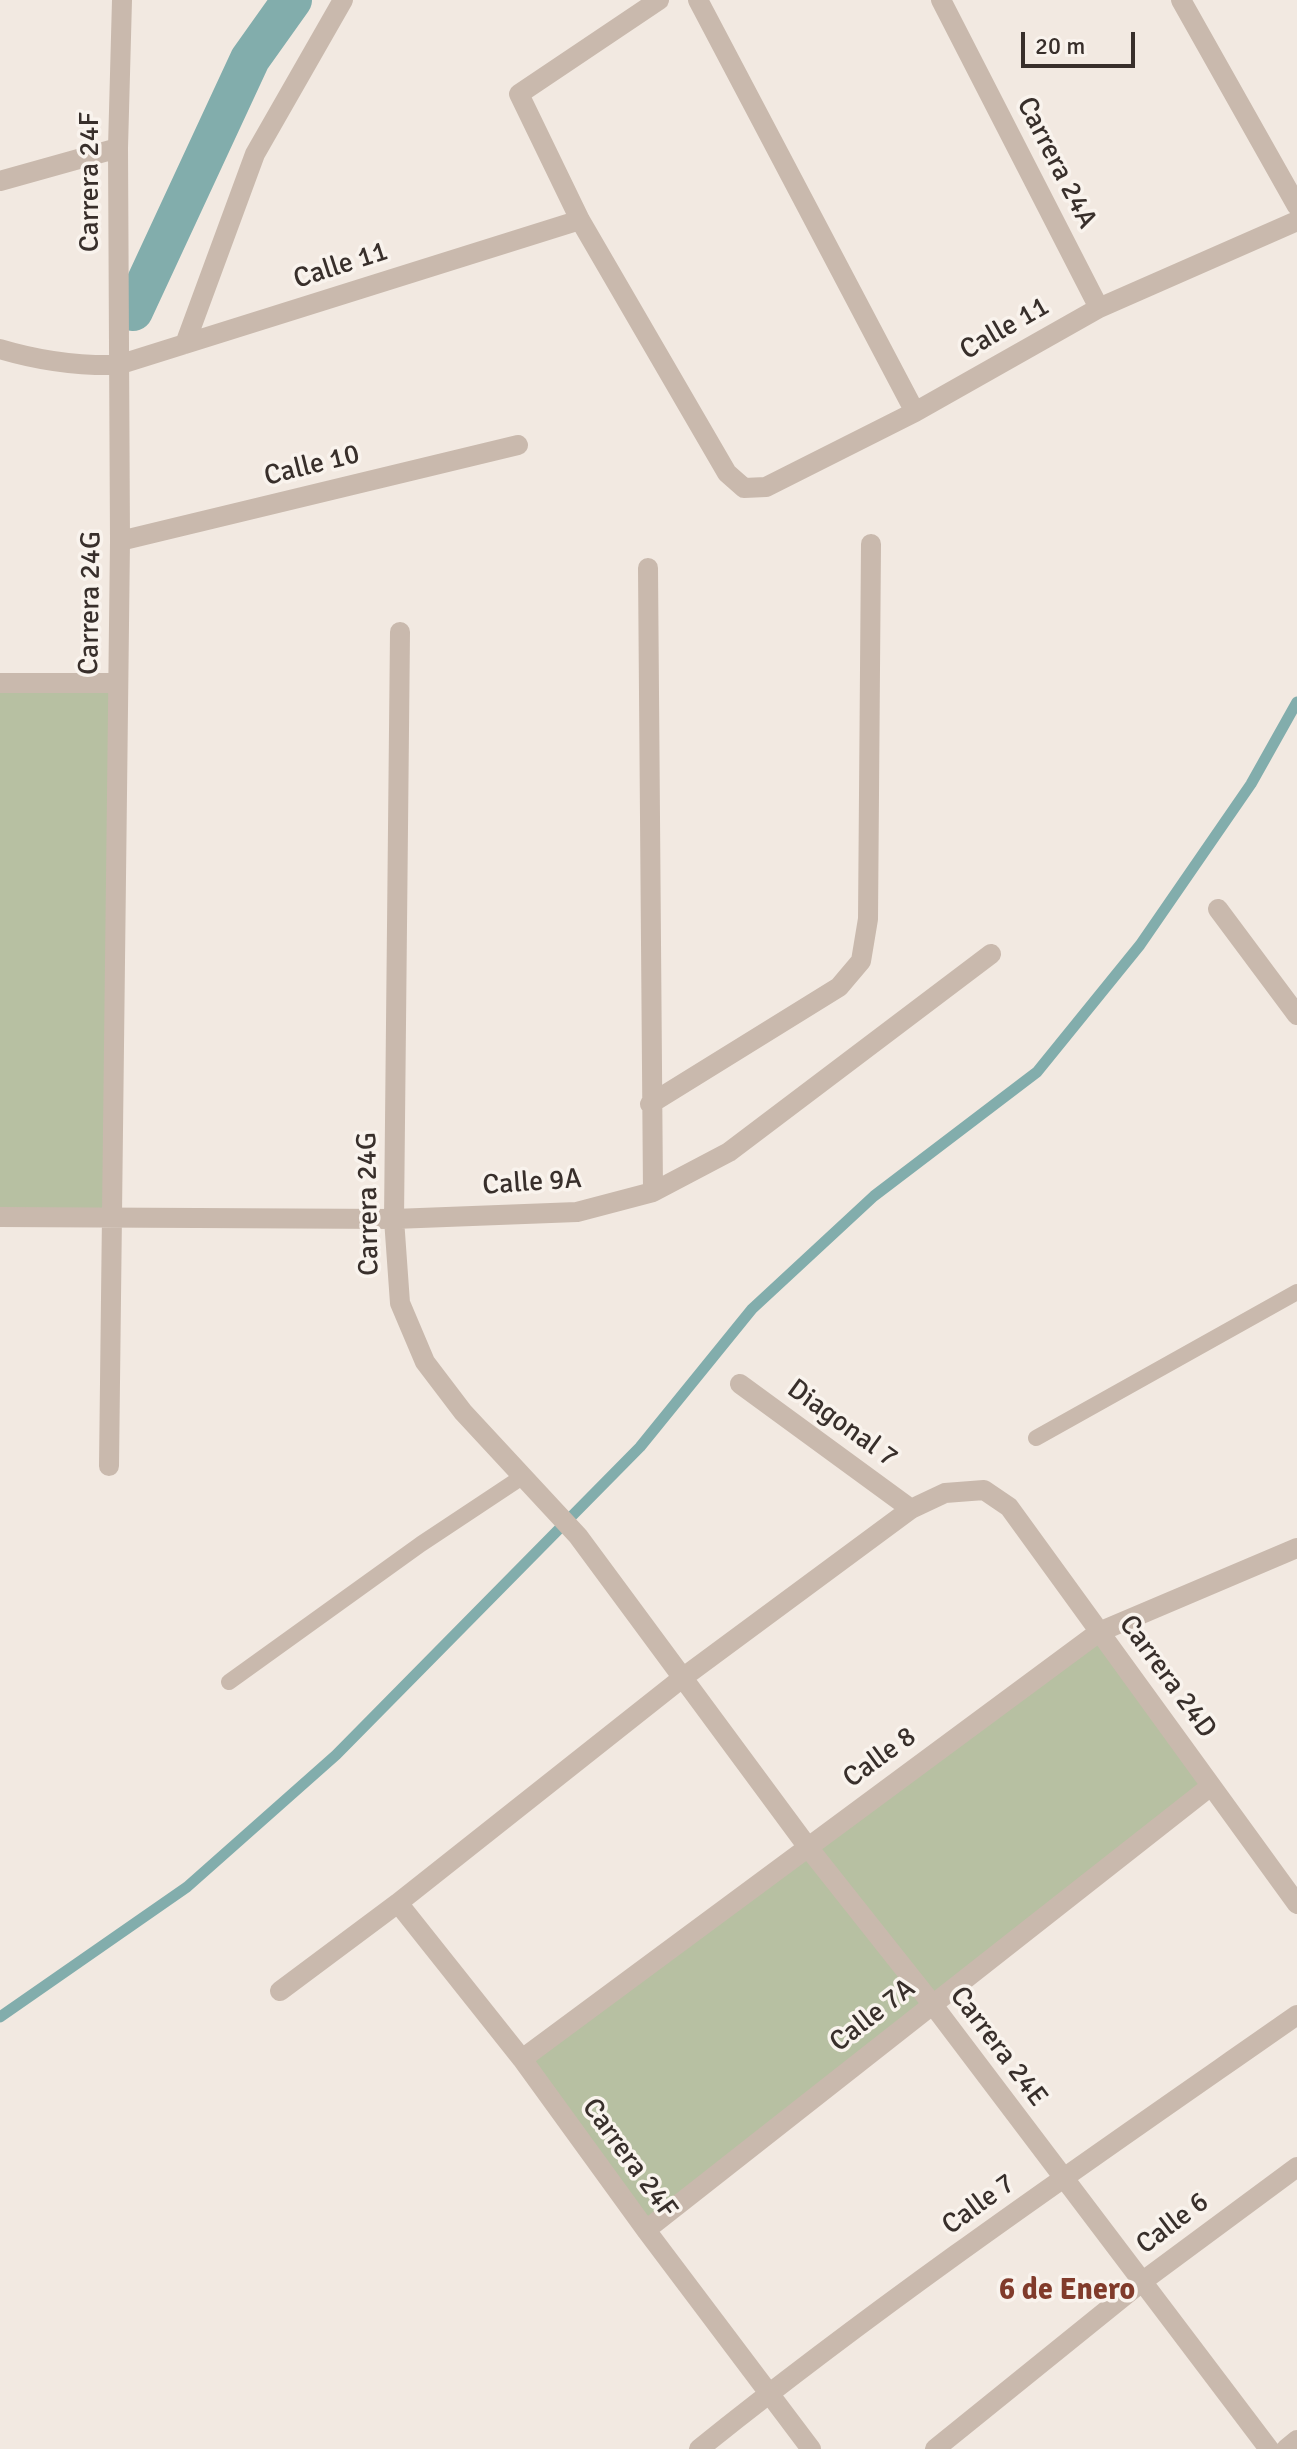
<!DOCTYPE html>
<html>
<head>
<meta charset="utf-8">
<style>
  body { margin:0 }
  #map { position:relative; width:1297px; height:2449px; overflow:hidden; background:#f2e9e1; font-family:Signika,sans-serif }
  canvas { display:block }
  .scale { position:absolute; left:1021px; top:32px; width:114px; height:36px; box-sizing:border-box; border:4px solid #382f2b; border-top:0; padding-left:10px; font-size:24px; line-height:28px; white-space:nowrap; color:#382f2b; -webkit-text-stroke:6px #f9f3ed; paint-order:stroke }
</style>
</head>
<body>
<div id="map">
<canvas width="1297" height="2449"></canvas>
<div class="scale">20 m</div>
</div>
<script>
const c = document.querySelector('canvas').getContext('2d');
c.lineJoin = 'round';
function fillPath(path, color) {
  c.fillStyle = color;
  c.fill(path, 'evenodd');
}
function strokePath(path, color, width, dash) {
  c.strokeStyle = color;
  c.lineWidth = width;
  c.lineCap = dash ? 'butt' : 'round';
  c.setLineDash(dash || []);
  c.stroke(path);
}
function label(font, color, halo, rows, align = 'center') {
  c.font = font + ' Signika,sans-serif';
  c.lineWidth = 7;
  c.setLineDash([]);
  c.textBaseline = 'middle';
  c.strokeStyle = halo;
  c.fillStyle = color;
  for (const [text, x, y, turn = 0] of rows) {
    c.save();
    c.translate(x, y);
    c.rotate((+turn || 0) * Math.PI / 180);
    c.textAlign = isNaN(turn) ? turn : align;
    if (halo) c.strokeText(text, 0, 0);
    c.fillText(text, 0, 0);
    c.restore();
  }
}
fillPath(new Path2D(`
  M0,683h118l-7,534h-111z
  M1099,1632l112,154 -565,444 -124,-171z`), '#b7c0a2');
strokePath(new Path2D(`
  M0,2017l187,-130 149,-132 304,-308 112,-138 122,-113 163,-124 103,-127 111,-161 46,-82`), '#82adac', 11);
strokePath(new Path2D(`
  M133,311l117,-252 42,-59`), '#82adac', 40);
strokePath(new Path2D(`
  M1036,1438l261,-146
  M229,1682l192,-138 101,-67`), '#c9b9ad', 16);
strokePath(new Path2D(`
  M659,0l-140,94 61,126 147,253 17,15 22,-1 149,-75 184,-104 198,-87
  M698,0l217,412
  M941,0l158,308
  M1181,0l116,206
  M0,181l118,-33
  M185,344l70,-190 88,-154
  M0,349c40,12 77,17 118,16l462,-145
  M120,541l398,-96
  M648,568l5,624
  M400,632l-6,587 6,84 25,59 38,50 115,124 229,310 126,159 336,444
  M0,683h118
  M1218,909l79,106
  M650,1104l189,-117 22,-26 7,-42 3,-375
  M0,1217l394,2 183,-7 76,-20 76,-40 262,-198
  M740,1384l171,125
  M109,1466l11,-925 -2,-393 4,-148
  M398,1903l124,156 124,171 165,219
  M280,1991l118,-88 283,-224 230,-170 34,-16 39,-3 25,17 288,397
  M522,2059l577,-427 198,-84
  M646,2230l565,-444
  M699,2449c192,-154 396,-293 598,-434
  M935,2449l208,-168 154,-114
  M1286,2449l11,-9`), '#c9b9ad', 20);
label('28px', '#382f2b', '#f9f3ed', [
  ["Carrera 24A",1056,163,63],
  ["Carrera 24F",91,182,-90],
  ["Calle 11",341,266,-18],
  ["Calle 11",1005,329,-30],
  ["Calle 10",312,466,-14],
  ["Carrera 24G",91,603,-89],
  ["Calle 9A",532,1183,-4],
  ["Carrera 24G",369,1204,-91],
  ["Diagonal 7",842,1424,36],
  ["Carrera 24D",1167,1677,54],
  ["Calle 8",880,1758,-36],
  ["Calle 7A",873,2016,-38],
  ["Carrera 24E",998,2047,53],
  ["Carrera 24F",629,2159,54],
  ["Calle 7",979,2205,-36],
  ["Calle 6",1173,2224,-37]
]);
label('bold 30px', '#813b2b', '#f9f3ed', [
  ["6 de Enero",1067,2291]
]);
</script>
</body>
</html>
